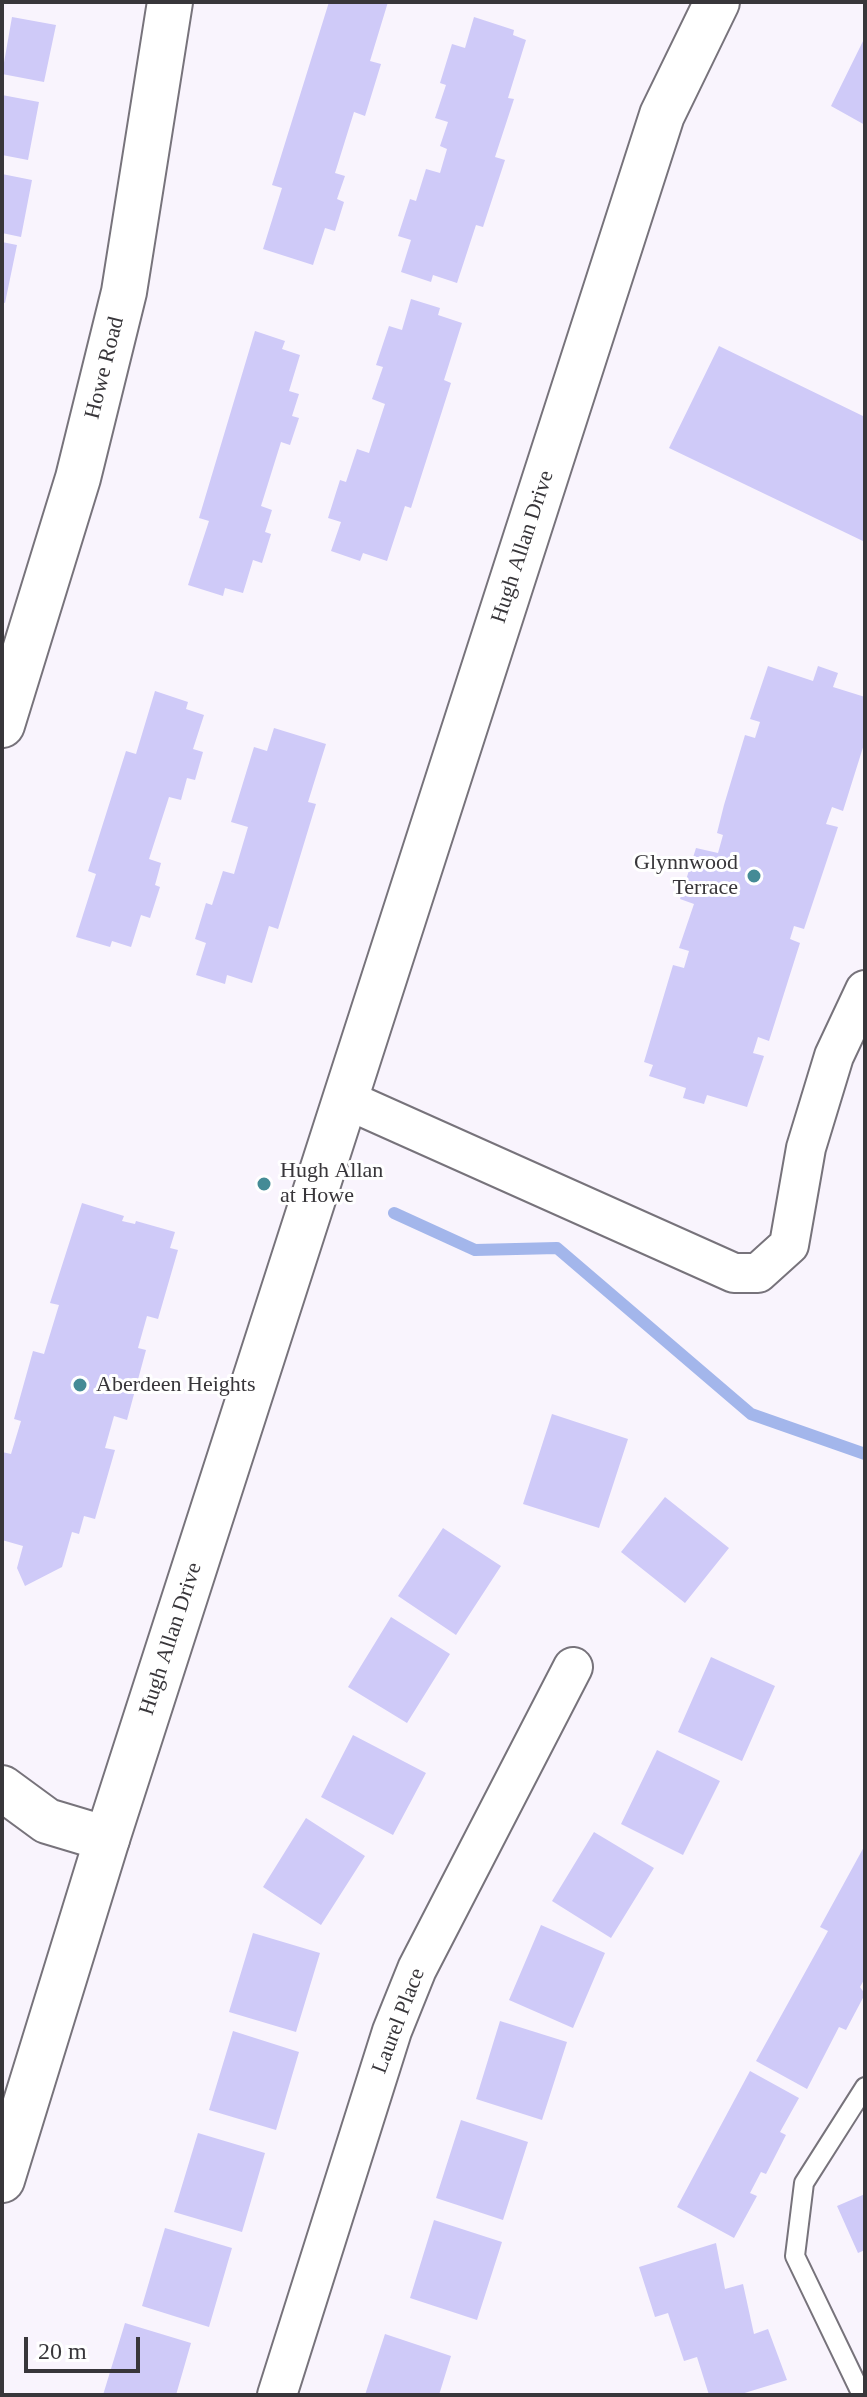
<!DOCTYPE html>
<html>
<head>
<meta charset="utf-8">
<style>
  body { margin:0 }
  #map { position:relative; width:867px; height:2397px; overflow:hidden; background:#f9f4fd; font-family:"Times New Roman",serif }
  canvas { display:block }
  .frame { position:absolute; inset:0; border:4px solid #38363a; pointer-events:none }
  .scale { position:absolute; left:24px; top:2337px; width:116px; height:36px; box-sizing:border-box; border:4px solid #38363a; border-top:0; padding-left:10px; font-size:24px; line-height:28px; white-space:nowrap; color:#38363a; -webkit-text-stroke:6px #fff; paint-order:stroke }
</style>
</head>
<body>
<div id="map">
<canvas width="867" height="2397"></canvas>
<div class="frame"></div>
<div class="scale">20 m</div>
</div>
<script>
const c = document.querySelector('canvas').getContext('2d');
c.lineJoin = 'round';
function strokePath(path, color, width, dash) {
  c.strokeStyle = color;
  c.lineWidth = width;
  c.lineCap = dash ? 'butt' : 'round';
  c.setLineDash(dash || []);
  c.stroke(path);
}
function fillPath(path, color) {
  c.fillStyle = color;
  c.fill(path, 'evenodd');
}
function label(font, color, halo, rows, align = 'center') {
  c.font = font + ' "Times New Roman",serif';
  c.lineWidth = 6;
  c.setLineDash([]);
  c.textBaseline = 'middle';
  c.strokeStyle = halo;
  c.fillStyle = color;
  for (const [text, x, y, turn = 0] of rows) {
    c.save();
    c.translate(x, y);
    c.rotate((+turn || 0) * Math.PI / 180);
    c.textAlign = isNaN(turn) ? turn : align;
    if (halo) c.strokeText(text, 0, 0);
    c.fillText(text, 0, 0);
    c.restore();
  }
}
strokePath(new Path2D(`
  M394,1213l81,37 82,-2 194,166 114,40`), '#a3b6eb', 12);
fillPath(new Path2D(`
  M329,2h59l-18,59 11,3 -16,52 -11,-4 -19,61 10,3 -8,23 7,3 -9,29 -10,-3 -12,37 -50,-16 19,-61 -10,-3z
  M12,17l44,8 -12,57 -42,-8z
  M474,17l40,13 -1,5 13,5 -18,58 6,1 -19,58 10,3 -22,67 -7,-2 -19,58 -24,-8 -2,7 -30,-10 10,-32 -13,-4 12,-37 6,2 10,-32 14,4 7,-24 -7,-3 8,-24 -13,-4 11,-33 -6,-2 12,-39 13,4z
  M865,37v88l-34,-19z
  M2,95l37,7 -11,58 -26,-5z
  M2,174l30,6 -11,57 -19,-4z
  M2,242l15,3 -12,58 -3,-1z
  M411,299l29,9 -2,7 24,8 -18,57 7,3 -40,125 -6,-2 -18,55 -24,-8 -3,8 -29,-10 10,-29 -13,-4 12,-38 6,2 11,-33 12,4 16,-49 -13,-5 11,-32 -7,-2 13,-39 13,4z
  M255,331l30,10 -3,8 18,6 -11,36 10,3 -7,22 7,2 -9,27 -9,-3 -20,64 11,4 -7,22 6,2 -9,29 -9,-3 -10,33 -18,-5 -2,8 -35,-11 21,-64 -10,-3z
  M719,346l146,71v125l-196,-94z
  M768,666l45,15 5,-15 20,7 -5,14 32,10v44l-22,70 -11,-4 -6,17 12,3 -34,102 -10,-3 -4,13 10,4 -31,98 -11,-4 -5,16 11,3 -17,51 -40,-12 -3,9 -21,-6 3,-10 -37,-12 4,-11 -9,-3 29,-97 11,3 5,-17 -10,-3 15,-44 -14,-5 16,-51 22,5 5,-18 -6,-2 7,-28 21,-70 10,3 5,-16 -10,-3z
  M155,691l33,11 -2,7 18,6 -11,34 10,3 -8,28 -8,-2 -6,22 -12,-3 -20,62 12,4 -6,22 5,2 -10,31 -9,-3 -10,32 -19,-6 -2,6 -34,-10 20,-63 -8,-3 38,-120 10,3z
  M274,728l52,16 -18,58 8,2 -38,125 -9,-3 -17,57 -25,-8 -2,9 -29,-9 10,-32 -11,-4 11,-36 6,2 11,-34 11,3 14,-47 -17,-5 23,-75 13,4z
  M82,1203l42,13 -2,5 13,3 1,-3 39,11 -5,16 8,2 -20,69 -11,-3 -9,32 8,2 -19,70 -13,-4 -9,32 10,2 -20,69 -11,-3 -5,18 -7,-2 -10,35 -37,19 -8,-18 6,-22 -21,-6v-88l9,2 10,-33 -7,-2 19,-68 11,3 15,-49 -9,-2z
  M552,1414l76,25 -29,89 -76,-24z
  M665,1497l64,51 -44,55 -64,-51z
  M443,1528l58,38 -45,69 -58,-39z
  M391,1617l59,37 -43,69 -59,-36z
  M711,1657l64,29 -33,75 -64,-29z
  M353,1735l73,38 -33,62 -72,-38z
  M657,1750l63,31 -37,74 -62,-31z
  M306,1818l59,38 -44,69 -58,-38z
  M594,1832l60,36 -43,70 -59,-37z
  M865,1845v133l-5,9 5,7 -19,36 -7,-3 -32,62 -51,-28 72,-130 -8,-4z
  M541,1925l64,28 -32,75 -64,-28z
  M253,1933l67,20 -24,79 -67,-20z
  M500,2021l67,21 -25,78 -66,-21z
  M233,2031l66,21 -23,78 -67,-20z
  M750,2071l49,27 -19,34 6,3 -20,39 -5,-2 -11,21 7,3 -23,42 -57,-31z
  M461,2120l67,22 -25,78 -67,-22z
  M198,2133l67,20 -23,79 -68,-20z
  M865,2194v56l-7,3 -21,-47z
  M434,2220l68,22 -25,78 -67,-22z
  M165,2228l67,20 -23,79 -67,-21z
  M716,2243l9,46 18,-5 11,50 14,-5 19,51 -49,15h-29l-12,-38 -13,4 -16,-48 -13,4 -16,-50z
  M125,2323l66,20 -15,52h-73z
  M385,2334l66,22 -12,39h-74z`), '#cfcaf8');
const service = new Path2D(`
  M862,2395l-67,-139 9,-73 61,-96`);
const minor = new Path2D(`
  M345,1099l389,174h24l31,-28 17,-97 28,-92 31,-66
  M277,2395l115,-364 25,-62 156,-302`);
const tertiary = new Path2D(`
  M2,725l76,-247 46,-186 46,-290
  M2,1788l45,33 60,18`);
const secondary = new Path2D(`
  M2,2180l105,-341 555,-1724 55,-113`);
strokePath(service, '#77737b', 22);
strokePath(minor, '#77737b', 42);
strokePath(tertiary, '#77737b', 48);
strokePath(secondary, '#77737b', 48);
strokePath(service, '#fff', 18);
strokePath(minor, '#fff', 38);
strokePath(tertiary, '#fff', 44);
strokePath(secondary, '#fff', 44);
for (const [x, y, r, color] of [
  [754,876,8,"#458b96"],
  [264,1184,8,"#458b96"],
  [80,1385,8,"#458b96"]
]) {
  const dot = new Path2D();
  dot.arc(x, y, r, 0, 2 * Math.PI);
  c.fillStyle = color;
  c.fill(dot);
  strokePath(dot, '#fff', 3);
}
label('22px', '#38363a', '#fff', [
  ["Howe Road",105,368,-76],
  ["Hugh Allan Drive",523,547,-72],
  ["Hugh Allan Drive",171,1639,-72],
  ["Laurel Place",399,2021,-69]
]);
label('22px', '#38363a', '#fff', [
  ["Glynnwood",738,863,"right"],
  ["Terrace",738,888,"right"],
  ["Hugh Allan",280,1171],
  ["at Howe",280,1196],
  ["Aberdeen Heights",96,1385]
], 'left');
</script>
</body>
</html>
